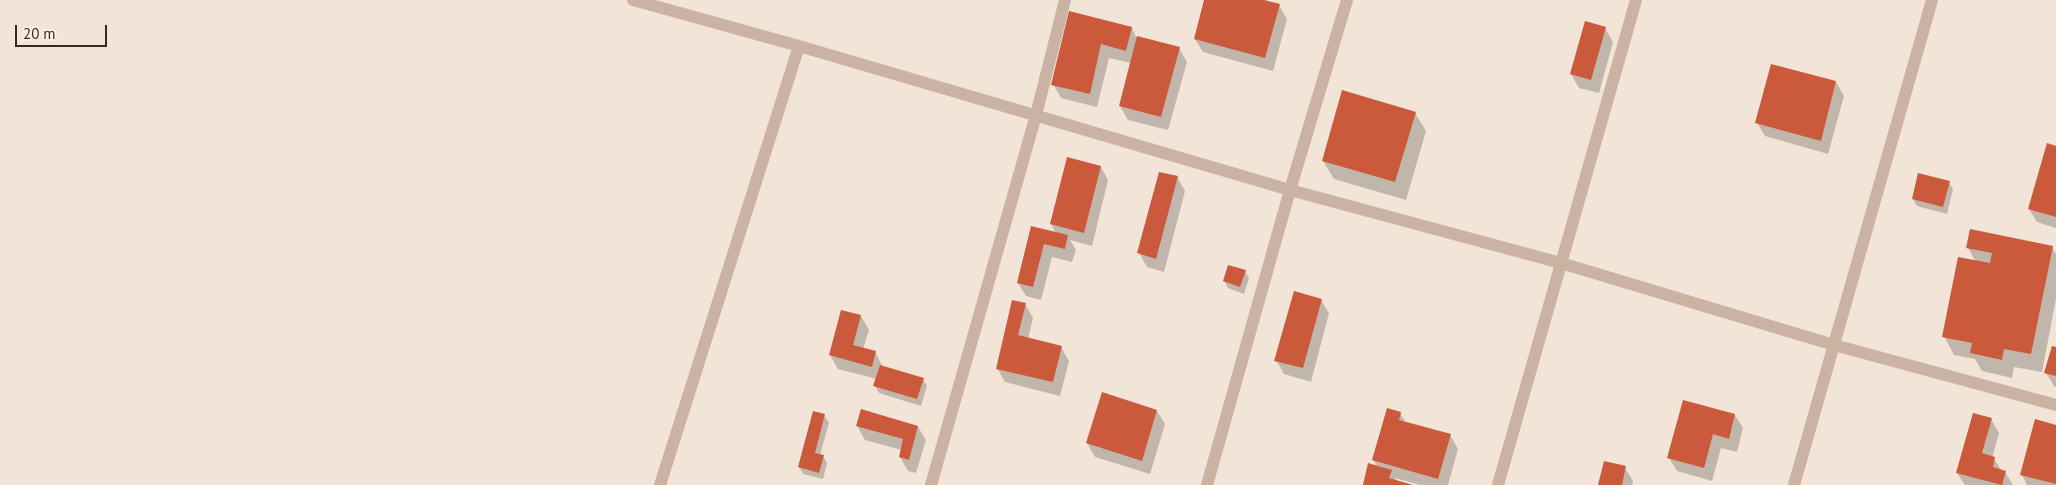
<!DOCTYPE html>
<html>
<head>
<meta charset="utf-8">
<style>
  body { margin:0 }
  #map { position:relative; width:2056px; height:485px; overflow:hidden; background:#f2e4d7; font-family:"PT Sans",sans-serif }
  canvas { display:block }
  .scale { position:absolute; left:15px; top:25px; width:92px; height:22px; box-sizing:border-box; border:2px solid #342925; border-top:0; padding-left:6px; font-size:15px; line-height:18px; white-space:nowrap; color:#342925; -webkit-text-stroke:4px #faeee3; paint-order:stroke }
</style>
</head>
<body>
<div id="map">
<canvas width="2056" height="485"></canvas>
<div class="scale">20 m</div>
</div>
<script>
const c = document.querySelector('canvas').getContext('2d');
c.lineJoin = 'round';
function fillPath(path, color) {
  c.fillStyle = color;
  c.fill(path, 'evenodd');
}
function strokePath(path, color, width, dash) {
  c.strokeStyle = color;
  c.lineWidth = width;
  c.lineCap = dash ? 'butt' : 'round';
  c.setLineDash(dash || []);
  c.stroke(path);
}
fillPath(new Path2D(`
  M1205,0h54l20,5 8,14 -14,52 -70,-19 -8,-13z
  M1070,12l62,16 4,9 43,11 8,14 -19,68 -40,-10 -8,-14 11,-43 -22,-5 -12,49 -36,-9 -8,-14z
  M1605,28l8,14 -14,51 -20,-5 -8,-14z
  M1836,82l8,14 -16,58 -63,-18 -8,-13z
  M1415,113l11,18 -20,69 -72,-21 -11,-18z
  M2056,147v81l-19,-6 -8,-13z
  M1101,167l7,13 -16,66 -22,-6 6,10 -4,12 -20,-5 -11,43 -15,-4 -8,-13 14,-56 24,7 -5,-10z
  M1177,177l8,14 -21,81 -17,-5 -8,-14z
  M1949,182l4,7 -6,25 -30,-8 -4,-7z
  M2052,247l4,7v45l-14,73 -28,-5 -2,11 -30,-7 -7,-12 -21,-4 -10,-19 32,-74 -8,-14z
  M1245,271l4,7 -5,16 -16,-6 -4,-7z
  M1321,300l8,13 -18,69 -27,-8 -8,-14z
  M1025,304l8,14 -5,21 33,8 8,14 -9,35 -55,-14 -8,-14z
  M861,316l8,14 -6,19 12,3 8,15 40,12 4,7 -6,20 -42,-13 -4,-7 2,-7 -39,-10 -8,-14z
  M2056,348v39l-2,-1 -8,-13z
  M1157,411l8,13 -15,50 -55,-17 -8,-14z
  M1400,413l6,10 44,12 8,14 -10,36h-28l-25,-7 2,3 14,4h-47l14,-18 -5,-7z
  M1735,415l8,13 -6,24 -16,-4 -9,33 -35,-10 -8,-13z
  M825,416l4,7 -9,32 3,1 4,7 -4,16 -20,-5 -4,-7z
  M1991,419l8,14 -7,25 2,1 8,12 3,1 8,13h-48l-8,-12z
  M857,426l61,1 8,13 -10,33 -8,-2 -8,-14 2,-7 -37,-10z
  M2056,426v59h-29l-5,-10z
  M1625,468l8,13 -1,4h-33z`), '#0003');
fillPath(new Path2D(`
  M1204,0h60l16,4 -15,54 -71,-19z
  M1069,11l63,16 -6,24 -25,-7 -11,50 -39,-9z
  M1585,21l21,6 -15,53 -21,-6z
  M1137,36l43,11 -19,70 -42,-11z
  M1771,64l65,17 -15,60 -66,-18z
  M1342,90l74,22 -21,70 -73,-21z
  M2047,143l9,3v71l-28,-8z
  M1067,157l34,9 -17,67 -34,-9z
  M1159,172l19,4 -22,83 -19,-6z
  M1918,173l32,8 -7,26 -31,-8z
  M1031,226l37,9 -3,14 -21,-5 -11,43 -16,-4z
  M1970,229l83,17 -22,108 -27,-5 -2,11 -32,-7 2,-10 -30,-6 16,-80 32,6 2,-10 -26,-5z
  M1228,265l18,5 -6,17 -17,-6z
  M1294,291l28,8 -19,69 -29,-7z
  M1012,300l14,3 -8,32 44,11 -9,36 -57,-13z
  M841,310l20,5 -8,30 23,6 -4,16 -43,-12z
  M2052,346l4,1v29l-12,-3z
  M880,365l44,13 -7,21 -44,-13z
  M1102,392l55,18 -15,51 -56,-18z
  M1683,400l52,14 -6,25 -16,-5 -9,34 -37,-10z
  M1387,408l14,4 -2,8 52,14 -13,45 -66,-19z
  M861,409l57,17 -9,34 -10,-3 4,-18 -47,-13z
  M813,411l12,3 -10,39 9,2 -5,18 -21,-6z
  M1973,413l19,5 -10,35 13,4 -2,10 13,4 -4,14 -46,-12z
  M2035,419l21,6v59l-36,-9z
  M1604,461l22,5 -4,19h-24z
  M1368,463l24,7 -3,8 24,7h-50z`), '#cb593b');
strokePath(new Path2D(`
  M633,0l166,46 491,144 271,73 273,82 222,60
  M660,485l139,-439
  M931,485l105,-370 29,-115
  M1207,485l83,-295 57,-190
  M1498,485l138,-485
  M1794,485l138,-485`), '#cab3a2', 12);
</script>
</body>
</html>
